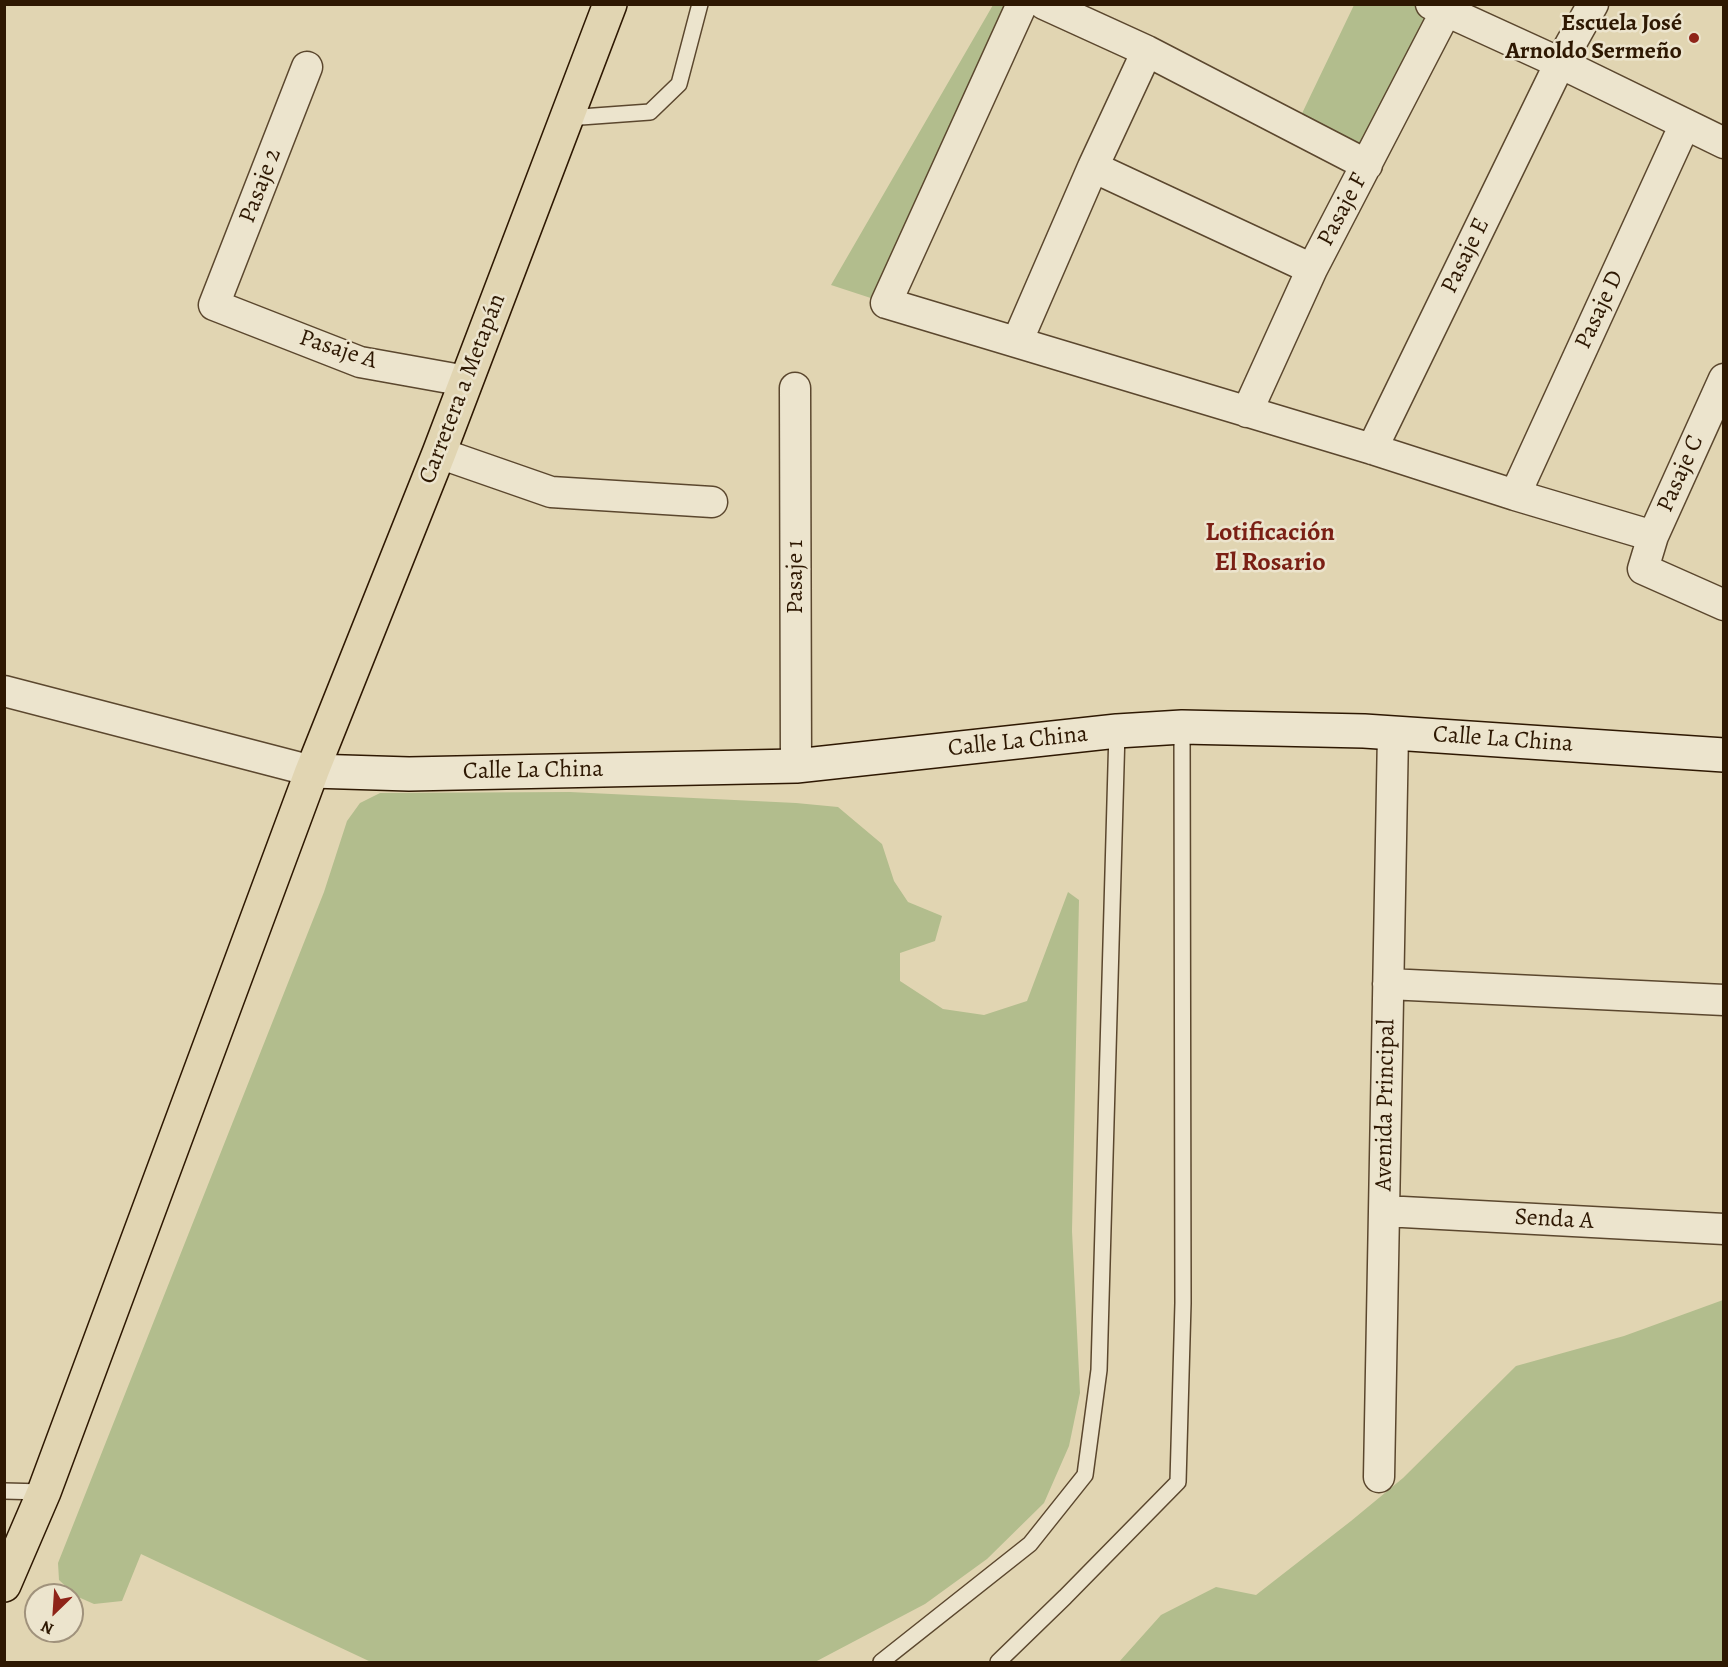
<!DOCTYPE html>
<html>
<head>
<meta charset="utf-8">
<style>
  body { margin:0 }
  #map { position:relative; width:1728px; height:1667px; overflow:hidden; background:#e1d5b2; font-family:Alegreya,serif }
  canvas { display:block }
  .frame { position:absolute; inset:0; border:6px solid #2e1802; pointer-events:none }
  .north { position:absolute; left:24px; top:1583px; width:60px; height:60px; box-sizing:border-box; background:#ece4cd; border:2px solid #a0927c; border-radius:50%; rotate:205deg; font-size:16px; font-weight:700; line-height:24px; text-align:center; color:#2e1802 }
  .north::after { content:''; display:block; margin:auto; width:21px; height:27px; background:#8f2418; clip-path:polygon(50% 0,100% 100%,50% 72%,0 100%) }
</style>
</head>
<body>
<div id="map">
<canvas width="1728" height="1667"></canvas>
<div class="frame"></div>
<div class="north">N</div>
</div>
<script>
const c = document.querySelector('canvas').getContext('2d');
c.lineJoin = 'round';
function fillPath(path, color) {
  c.fillStyle = color;
  c.fill(path, 'evenodd');
}
function strokePath(path, color, width, dash) {
  c.strokeStyle = color;
  c.lineWidth = width;
  c.lineCap = dash ? 'butt' : 'round';
  c.setLineDash(dash || []);
  c.stroke(path);
}
function label(font, color, halo, rows, align = 'center') {
  c.font = font + ' Alegreya,serif';
  c.lineWidth = 5;
  c.setLineDash([]);
  c.textBaseline = 'middle';
  c.strokeStyle = halo;
  c.fillStyle = color;
  for (const [text, x, y, turn = 0] of rows) {
    c.save();
    c.translate(x, y);
    c.rotate((+turn || 0) * Math.PI / 180);
    c.textAlign = isNaN(turn) ? turn : align;
    if (halo) c.strokeText(text, 0, 0);
    c.fillText(text, 0, 0);
    c.restore();
  }
}
fillPath(new Path2D(`
  M993,5h29l-136,298 -55,-18z
  M1354,5h77l-64,160 -72,-37z
  M570,792l226,11 42,4 44,37 12,37 14,21 34,14 -7,25 -35,12v28l43,28 41,6 43,-14 41,-109 11,8 -7,331 8,162 -11,53 -25,57 -57,56 -62,45 -110,58h-444l-230,-108 -19,47 -28,3 -18,-8 -17,-16 -1,-17 266,-671 23,-71 13,-18 20,-10z
  M1723,1300v362h-604l42,-47 55,-28 40,8 95,-74 52,-43 113,-112 108,-30z`), '#b2bd8d');
const lane = new Path2D(`
  M567,118l83,-6 29,-28 21,-80
  M4,1491l40,1
  M881,1662l149,-118 55,-69 14,-105 18,-639
  M998,1662l67,-65 113,-115 5,-179 -1,-576`);
const street = new Path2D(`
  M1022,4l-136,299 486,146 143,46 138,41 -10,33 81,36
  M1044,4l103,47 220,114
  M1431,4l129,59 164,80
  M307,67l-93,238 146,57 106,19
  M1093,167l219,102
  M1017,342l76,-175 54,-116
  M795,388l1,378
  M1247,412l65,-143 134,-258
  M1372,449l188,-386 33,-59
  M439,453l112,39 161,10
  M1515,495l170,-371
  M1653,536l71,-157
  M4,691l308,80
  M1388,984l336,16
  M1384,1211l340,18
  M1379,1477l14,-744`);
const secondary = new Path2D(`
  M312,771l97,3 387,-8 321,-35 65,-4 182,4 360,24`);
const primary = new Path2D(`
  M4,1585l40,-93 268,-721 127,-318 171,-449`);
strokePath(lane, '#5b472e', 18);
strokePath(street, '#5b472e', 33);
strokePath(secondary, '#2e1802', 36);
strokePath(primary, '#2e1802', 36);
strokePath(lane, '#ece4cd', 15);
strokePath(street, '#ece4cd', 30);
strokePath(secondary, '#ece4cd', 33);
strokePath(primary, '#e1d5b2', 33);
for (const [x, y, r, color] of [
  [1694,38,6,"#8f2418"]
]) {
  const dot = new Path2D();
  dot.arc(x, y, r, 0, 2 * Math.PI);
  c.fillStyle = color;
  c.fill(dot);
  strokePath(dot, '#ece4cd', 2);
}
label('bold 24px', '#2e1802', '#ece4cd', [
  ["Escuela José",1682,24],
  ["Arnoldo Sermeño",1682,52]
], 'right');
label('24px', '#2e1802', '#ece4cd', [
  ["Pasaje 2",261,186,-69],
  ["Pasaje F",1343,210,-62],
  ["Pasaje E",1466,256,-64],
  ["Pasaje D",1600,310,-65],
  ["Pasaje A",338,350,18],
  ["Carretera a Metapán",463,389,-69],
  ["Pasaje C",1681,474,-66],
  ["Pasaje 1",796,577,-90],
  ["Calle La China",1503,740,4],
  ["Calle La China",1018,742,-6],
  ["Calle La China",533,771,-1],
  ["Avenida Principal",1386,1105,-89],
  ["Senda A",1554,1220,3]
]);
label('bold 26px', '#7a1f14', '#ece4cd', [
  ["Lotificación",1270,534],
  ["El Rosario",1270,564]
]);
</script>
</body>
</html>
